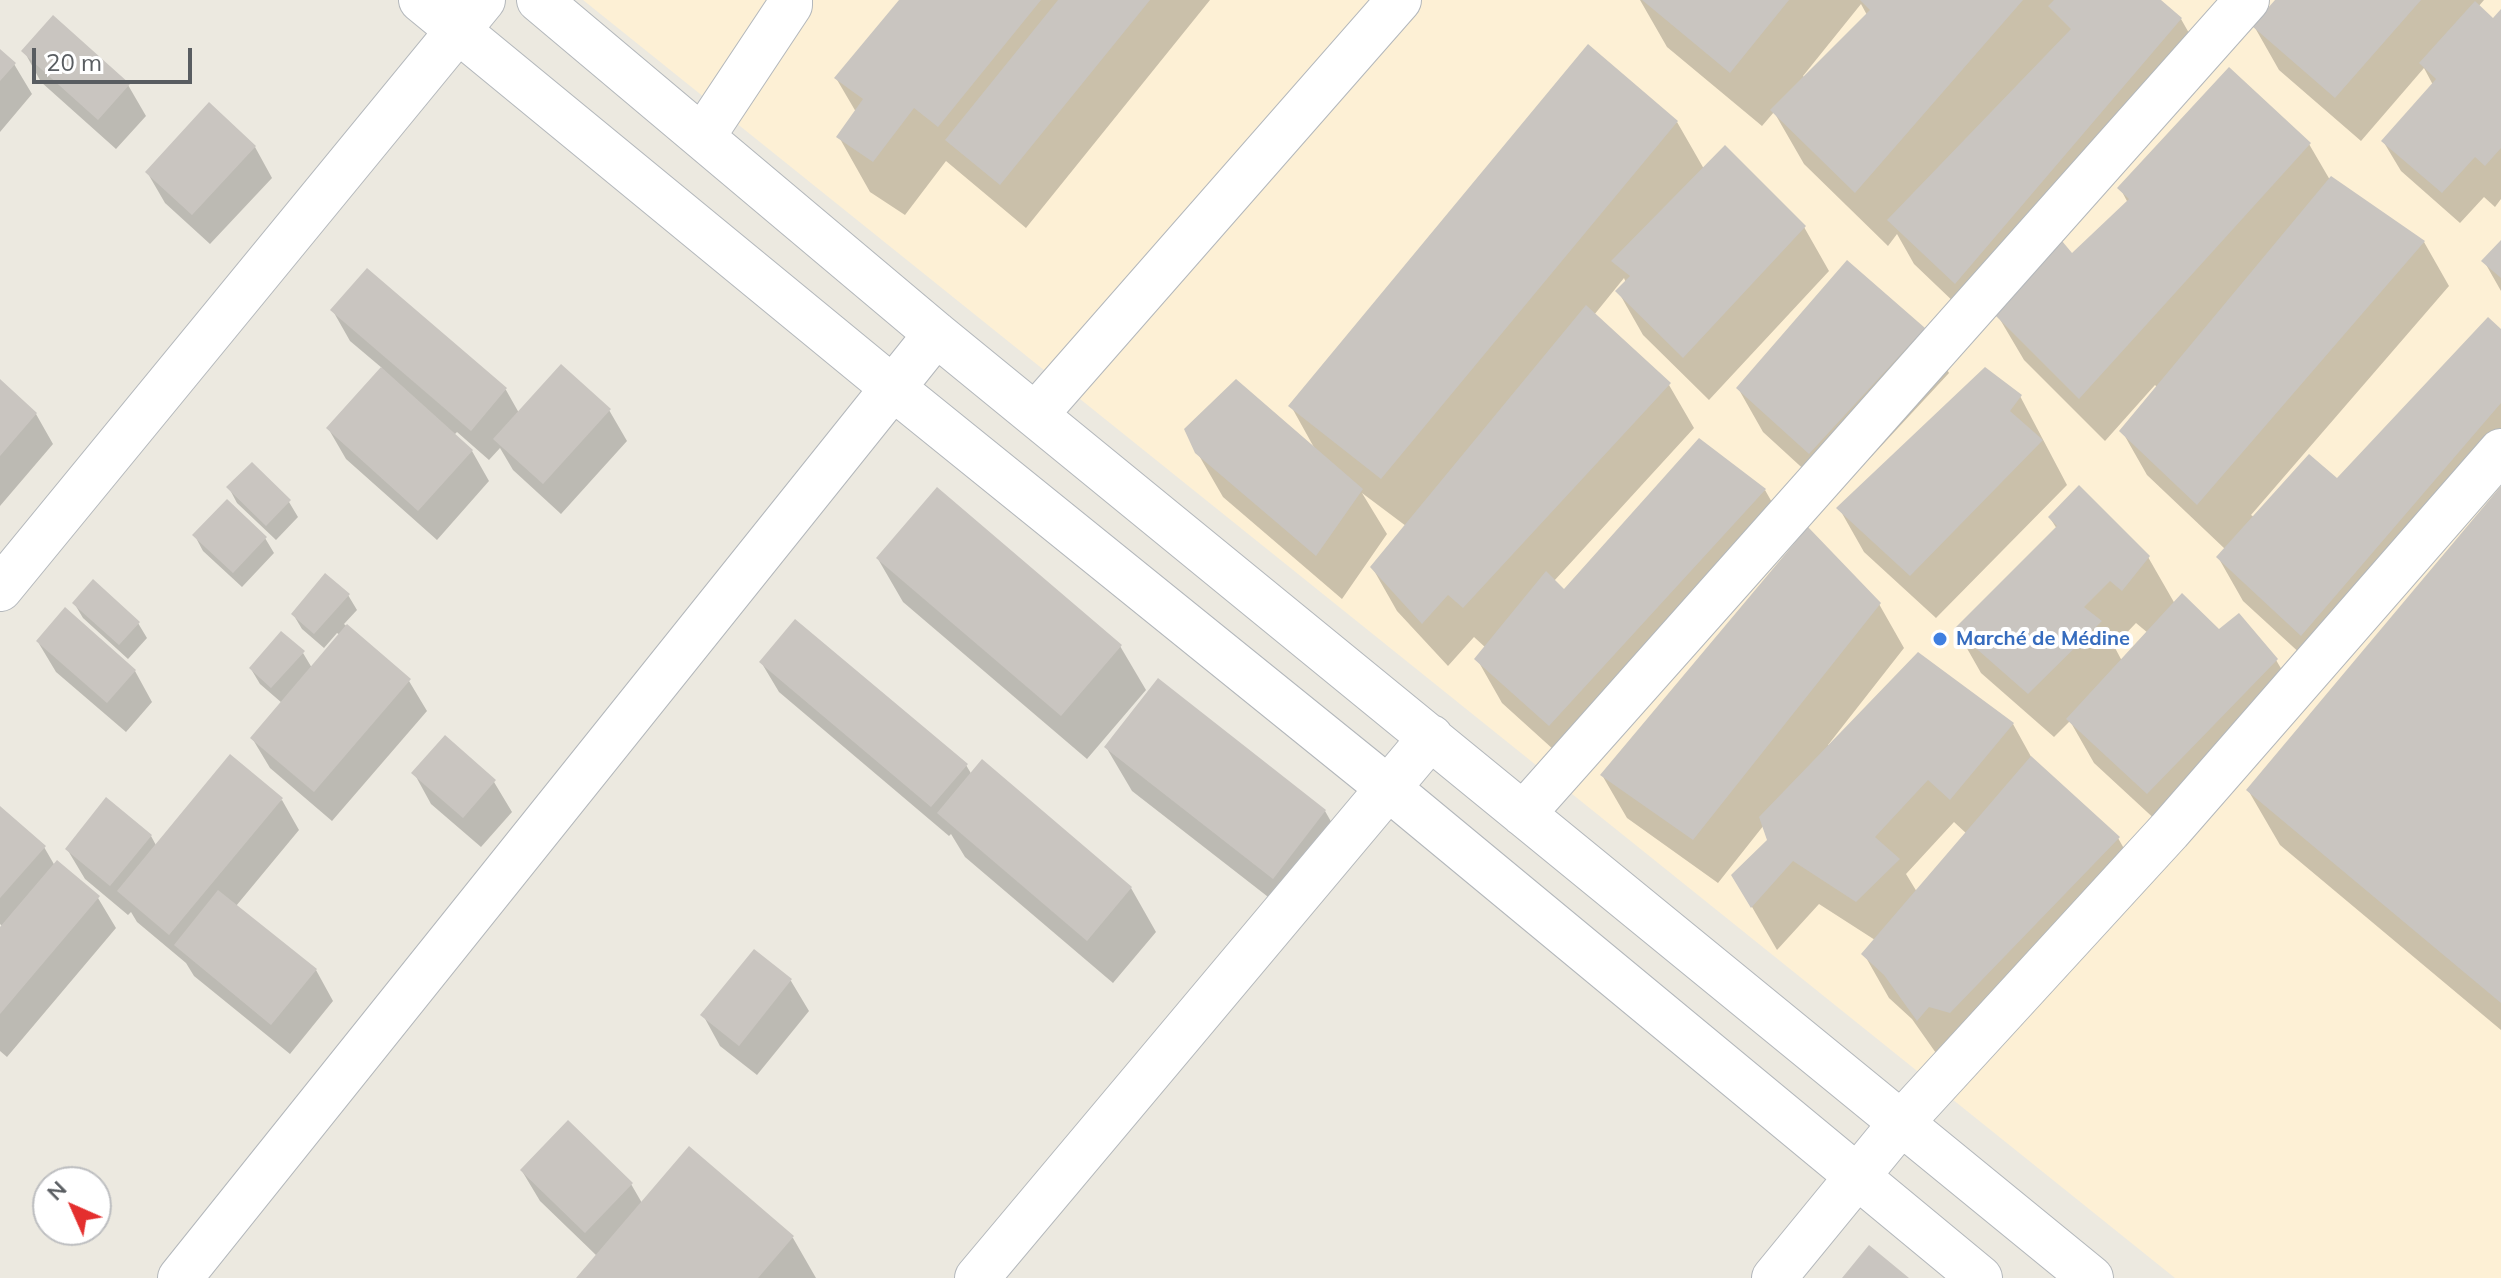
<!DOCTYPE html>
<html>
<head>
<meta charset="utf-8">
<style>
  body { margin:0 }
  #map { position:relative; width:2501px; height:1278px; overflow:hidden; background:#ece9e0; font-family:Mulish,sans-serif }
  canvas { display:block }
  .north { position:absolute; left:32px; top:1166px; width:80px; height:80px; box-sizing:border-box; background:#fff; border:2px solid #bdbec0; border-radius:50%; rotate:315deg; font-size:22px; font-weight:700; line-height:32px; text-align:center; color:#595d61 }
  .north::after { content:''; display:block; margin:auto; width:28px; height:36px; background:#e42f2e; clip-path:polygon(50% 0,100% 100%,50% 72%,0 100%) }
  .scale { position:absolute; left:32px; top:48px; width:160px; height:36px; box-sizing:border-box; border:4px solid #595d61; border-top:0; padding-left:10px; font-size:24px; line-height:28px; white-space:nowrap; color:#595d61; -webkit-text-stroke:6px #fff; paint-order:stroke }
</style>
</head>
<body>
<div id="map">
<canvas width="2501" height="1278"></canvas>
<div class="north">N</div>
<div class="scale">20 m</div>
</div>
<script>
const c = document.querySelector('canvas').getContext('2d');
c.lineJoin = 'round';
function fillPath(path, color) {
  c.fillStyle = color;
  c.fill(path, 'evenodd');
}
function strokePath(path, color, width, dash) {
  c.strokeStyle = color;
  c.lineWidth = width;
  c.lineCap = dash ? 'butt' : 'round';
  c.setLineDash(dash || []);
  c.stroke(path);
}
function label(font, color, halo, rows, align = 'center') {
  c.font = font + ' Mulish,sans-serif';
  c.lineWidth = 8;
  c.setLineDash([]);
  c.textBaseline = 'middle';
  c.strokeStyle = halo;
  c.fillStyle = color;
  for (const [text, x, y, turn = 0] of rows) {
    c.save();
    c.translate(x, y);
    c.rotate((+turn || 0) * Math.PI / 180);
    c.textAlign = isNaN(turn) ? turn : align;
    if (halo) c.strokeText(text, 0, 0);
    c.fillText(text, 0, 0);
    c.restore();
  }
}
fillPath(new Path2D(`
  M583,0h1918v1278h-326z`), '#fdf0d5');
fillPath(new Path2D(`
  M901,0h309l-184,228 -80,-67 -41,54 -35,-23 -31,-55 17,-25 -20,-34z
  M1640,0h518l23,19 25,44 -226,264 -66,-63 -17,-30 -9,12 -84,-82 -30,-52 -12,14 -95,-79zM1861,4l6,11 -62,63 -2,-2z
  M2278,0h206l-6,7 15,14 8,-9v187l-6,8 -11,-10 -24,26 -59,-52 -18,-30 50,-56 -9,-17 -63,73 -82,-71 -25,-44z
  M24,51l104,34 18,31 -30,33 -75,-67z
  M0,52l14,12 18,30 -32,38z
  M1677,122l27,47 100,58 25,44 -120,129 -66,-65 -25,-44 8,-8 -2,-5 -30,37 75,70 25,43 -140,153 10,11 201,-102 25,44 -215,235 -73,-66 -25,-44 9,-11 -12,-11 -26,29 -51,-55 -25,-44 34,-41 -44,-33 25,41 -45,65 -119,-102 -26,-45 119,-1 -25,-45z
  M2309,144l21,36 94,62 25,44 -198,229 3,2 83,-36 164,-149v143l-174,203 -84,-77 -25,-44 7,-8 -78,-74 -25,-44 36,-43 -3,-3 -50,56 -81,-81 -26,-44 74,-60 56,-53 -8,-15z
  M255,147l17,31 -62,66 -45,-41 -18,-31z
  M2501,243v48l-17,-30z
  M367,270l139,120 13,23 90,-3 18,31 -66,73 -48,-44 -13,-22 -11,12 -32,-28 -3,3 18,16 17,30 -52,59 -91,-81 -18,-31 54,-60 -32,-27 -17,-30z
  M1923,329l26,44 -115,124 -71,-65 -25,-44z
  M0,382l36,32 17,30 -53,62z
  M2020,396l47,89 -131,133 -72,-66 -25,-44z
  M229,488l60,14 9,15 -22,23 -39,-37z
  M2501,489v541l-221,-185 -32,-55z
  M2050,518l98,39 27,47 44,28 57,28 26,44 -129,132 -79,-73 -24,-42 -16,16 -73,-64 -25,-44 101,-100zM2136,623l12,10 -26,28 -8,-15z
  M195,536l70,2 9,15 -32,34 -39,-36z
  M878,559l242,87 26,44 -59,69 -184,-157z
  M348,595l9,15 -13,14 65,57 18,30 -95,110 -62,-53 -18,-30 30,-35 -22,-19 -9,-15 52,-16 9,15 28,-33 -3,-2 -13,15 -22,-19 -9,-15z
  M74,603l64,20 9,15 -19,21 -45,-41z
  M1879,604l25,44 -76,97 2,2 183,-23 21,38 84,76 25,44 -200,181 -31,-44 -23,-21 -25,-44 11,-14 -56,-36 -42,46 -43,-74 35,-36 -5,-15 -46,58 -91,-65 -25,-43zM1954,822l13,12 -50,58 -11,-18z
  M38,642l97,29 17,31 -26,30 -70,-60z
  M761,662l205,103 6,10 159,113 25,44 -43,51 -148,-126 -14,-23 -2,2 -170,-144z
  M1106,747l219,64 25,44 -51,66 -167,-130z
  M414,773l80,9 18,30 -31,35 -50,-43z
  M282,800l17,30 -63,76 80,64 17,31 -43,53 -96,-78 -8,-13 -49,-41 -6,-10 -3,3 -43,-36 -18,-30 84,-13 6,11z
  M0,809l44,38 11,19 43,32 18,30 -109,129 -7,-6v-121l3,-3 -3,-3z
  M755,951l36,30 18,30 -52,64 -37,-29 -17,-31z
  M522,1171l109,13 11,19 151,35 23,40h-237l18,-22 -57,-55z`), '#0003');
fillPath(new Path2D(`
  M899,0h142l-103,127 -24,-19 -41,54 -37,-25 27,-38 -29,-21z
  M1058,0h92l-150,185 -55,-45z
  M1642,0h147l-59,73z
  M1860,0h163l-168,193 -85,-83 100,-100z
  M2054,0h107l21,18 -227,266 -68,-64 184,-191 -23,-23z
  M2275,0h146l-86,98 -83,-72z
  M2475,1l18,17 8,-9v139l-16,18 -10,-9 -33,36 -61,-52 55,-62 -17,-16z
  M53,15l77,69 -32,36 -77,-69z
  M1588,44l90,77 -297,358 -93,-73z
  M0,49l16,14 -16,18z
  M2229,67l82,76 -232,256 -83,-83 66,-75 10,12 57,-54 -12,-11z
  M209,102l47,44 -64,69 -47,-43z
  M1725,145l81,81 -123,132 -68,-67 15,-15 -19,-15z
  M2331,176l94,65 -228,264 -78,-74z
  M2501,240v38l-20,-17z
  M1847,260l78,68 -116,126 -73,-66z
  M367,268l140,120 -36,43 -141,-121z
  M1586,305l85,78 -208,225 -15,-13 -26,29 -52,-57z
  M2488,317l13,12v74l-200,233 -85,-79 93,-103 28,24z
  M561,364l50,45 -68,75 -50,-45z
  M381,367l92,83 -55,61 -92,-83z
  M1985,367l37,28 -12,16 33,29 -133,136 -74,-68z
  M0,379l37,34 -37,43z
  M1236,379l127,110 -47,67 -121,-103 -11,-24z
  M1699,438l67,51 -217,237 -75,-67 72,-88 18,18z
  M252,462l39,38 -25,26 -40,-39z
  M2079,485l71,71 -28,35 -12,-10 -26,26 18,14 -74,73 -74,-65 103,-103 -9,-9z
  M2501,486v517l-255,-213z
  M937,487l185,158 -61,71 -185,-158z
  M227,499l40,38 -34,36 -41,-38z
  M1808,527l73,76 -188,237 -93,-65z
  M325,573l25,21 -36,40 -23,-20z
  M93,579l47,43 -21,23 -47,-42z
  M2182,593l37,36 20,-16 39,46 -131,135 -81,-75z
  M65,607l71,63 -29,33 -71,-62z
  M795,619l173,145 -37,43 -172,-145z
  M347,624l64,55 -97,113 -64,-54z
  M281,631l24,20 -34,37 -22,-20z
  M1918,652l96,71 -64,77 -22,-20 -53,57 25,22 -44,43 -63,-41 -42,47 -20,-33 36,-35 -8,-23z
  M1158,678l168,132 -53,69 -169,-132z
  M445,735l51,45 -33,38 -52,-45z
  M230,754l53,44 -114,137 -52,-44z
  M2031,756l89,81 -170,176 -21,-6 -12,14 -33,-46 -23,-21z
  M982,759l150,128 -45,54 -150,-128z
  M106,797l46,38 -42,51 -45,-37z
  M0,806l46,40 -46,52z
  M57,860l43,36 -100,118v-87z
  M218,890l99,79 -46,56 -97,-80z
  M754,949l38,30 -53,67 -39,-31z
  M568,1120l65,63 -48,50 -65,-63z
  M689,1146l105,90 -36,42h-182z
  M1869,1245l40,33h-67z`), '#c9c5c0');
const minor = new Path2D(`
  M421,0l472,388 495,400 592,490
  M539,0l397,334 1155,944
  M703,136l87,-131v-5
  M1036,414l363,-414
  M0,589l483,-589
  M1523,814l724,-814
  M180,1278l756,-944
  M977,1278l454,-541
  M1774,1278l127,-155 268,-292 332,-380`);
strokePath(minor, '#b3b7bb', 46);
strokePath(minor, '#fff', 44);
for (const [x, y, r, color] of [
  [1940,639,8,"#3f7fe0"]
]) {
  const dot = new Path2D();
  dot.arc(x, y, r, 0, 2 * Math.PI);
  c.fillStyle = color;
  c.fill(dot);
  strokePath(dot, '#fff', 3);
}
label('bold 20px', '#366cbe', '#fff', [
  ["Marché de Médine",1956,639]
], 'left');
</script>
</body>
</html>
